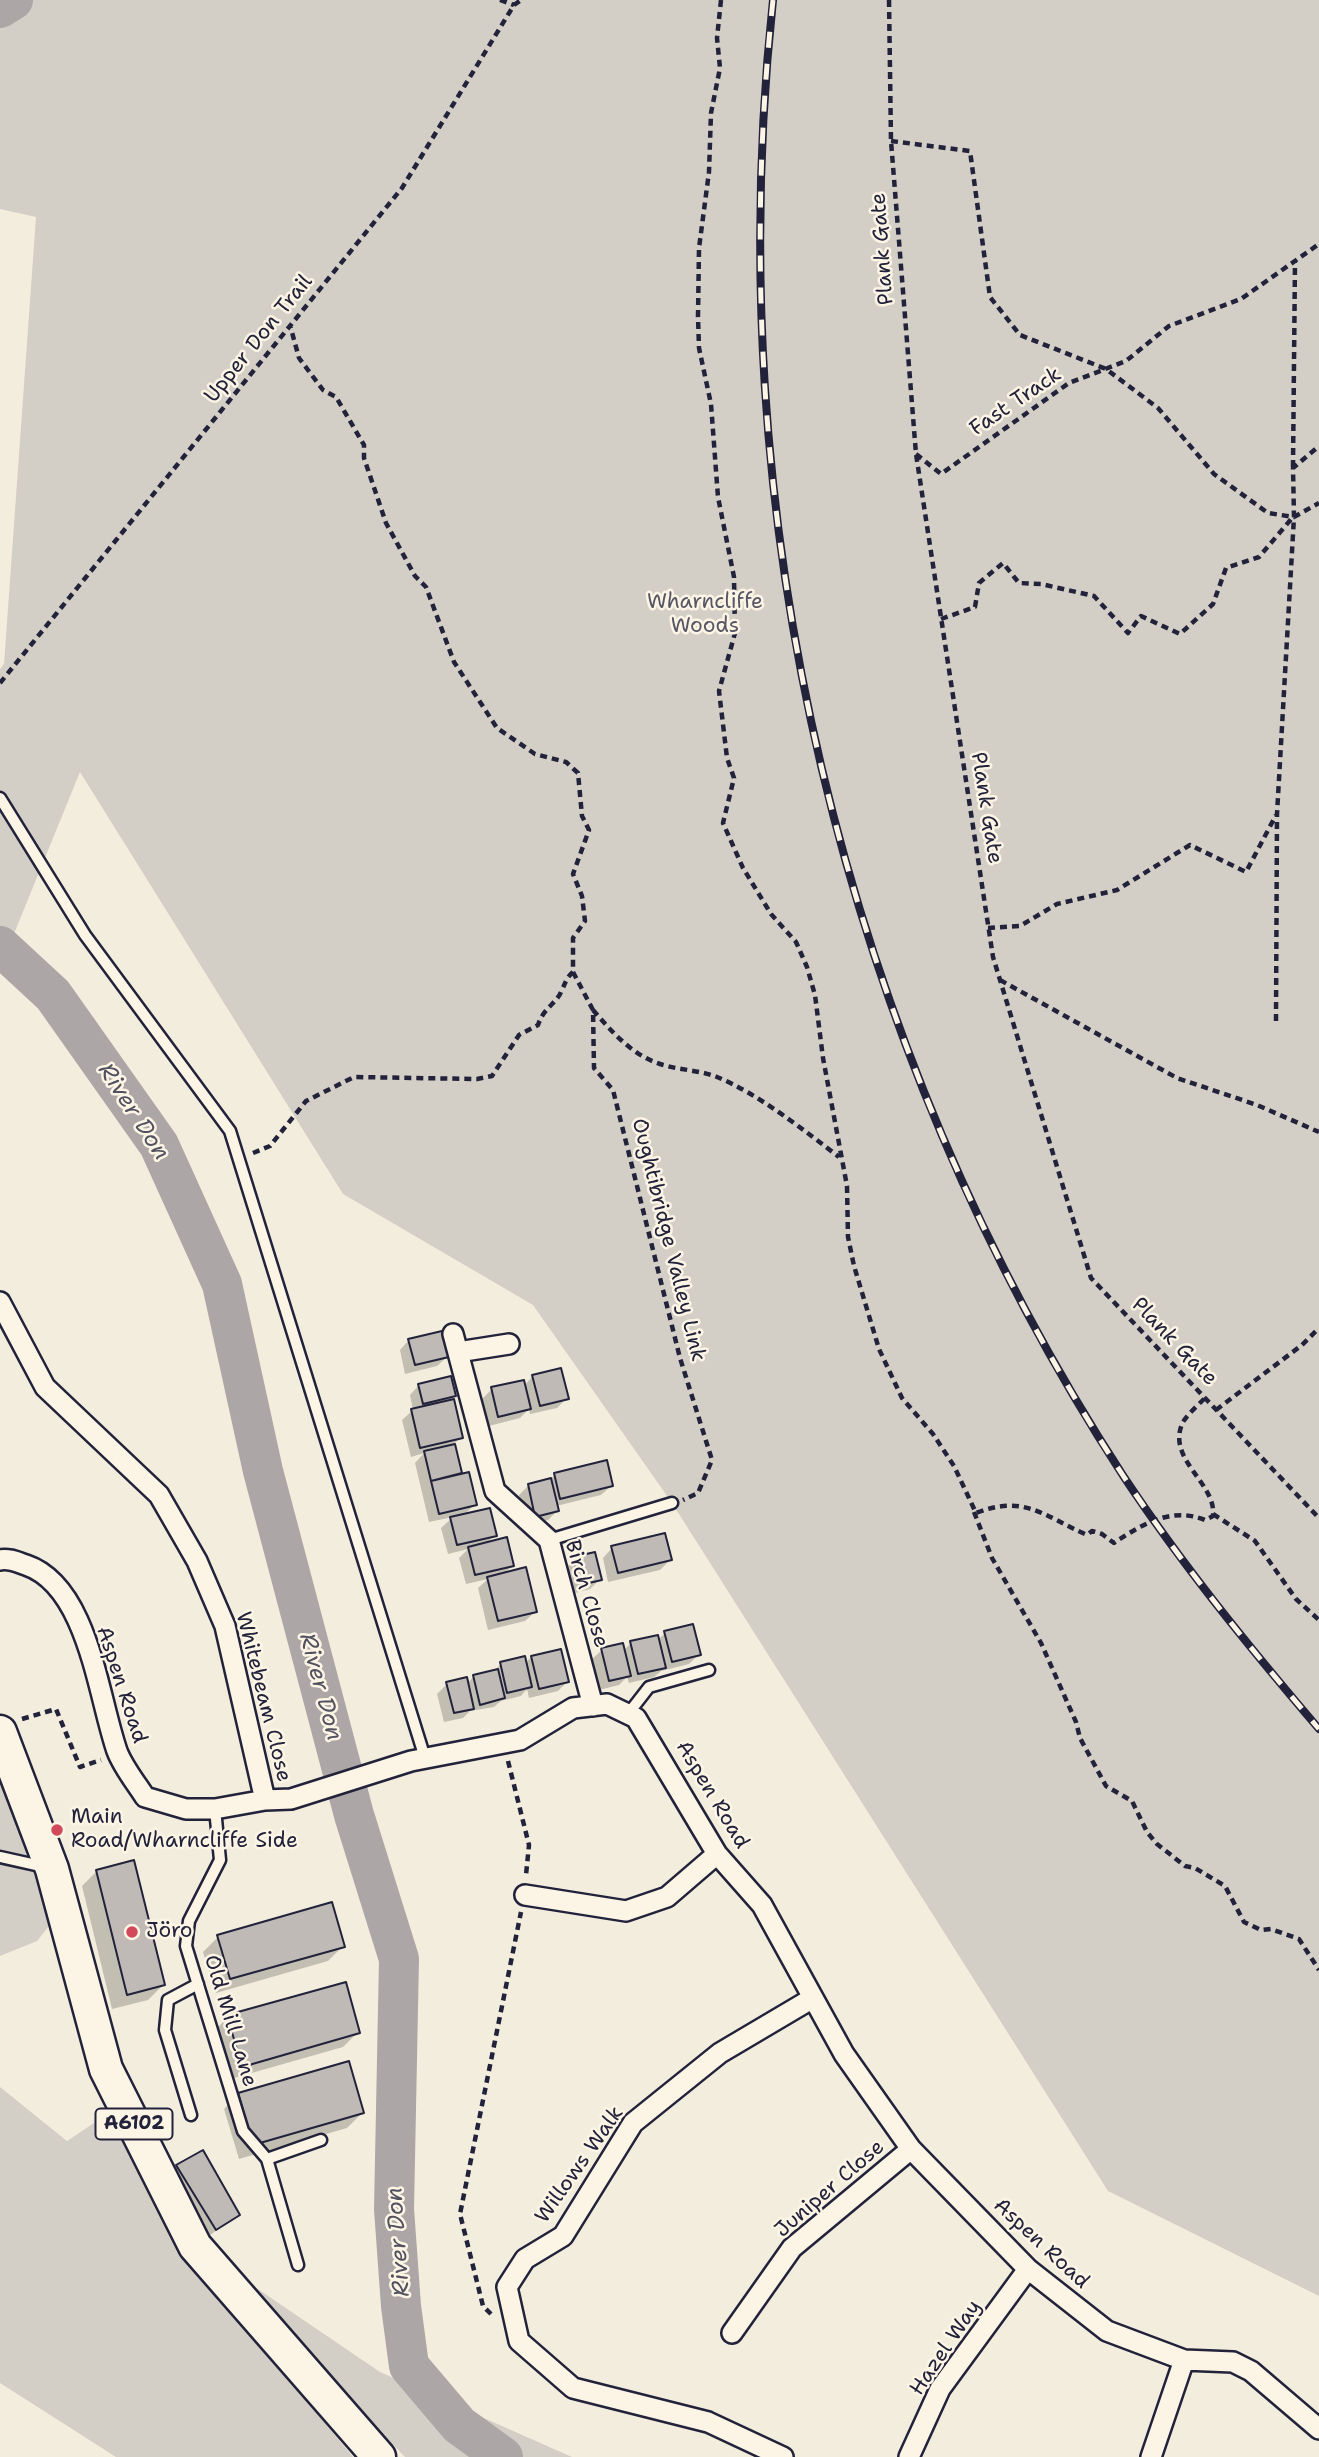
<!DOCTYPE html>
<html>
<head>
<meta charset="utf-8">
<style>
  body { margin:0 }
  canvas { display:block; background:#f3edde }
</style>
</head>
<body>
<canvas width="1319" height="2457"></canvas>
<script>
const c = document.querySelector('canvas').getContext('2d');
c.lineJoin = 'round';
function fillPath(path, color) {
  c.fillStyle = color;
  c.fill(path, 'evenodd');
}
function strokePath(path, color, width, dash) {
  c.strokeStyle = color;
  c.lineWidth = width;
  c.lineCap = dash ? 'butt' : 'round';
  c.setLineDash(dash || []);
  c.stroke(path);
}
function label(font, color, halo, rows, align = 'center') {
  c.font = font + ' "Shantell Sans",sans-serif';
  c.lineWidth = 5;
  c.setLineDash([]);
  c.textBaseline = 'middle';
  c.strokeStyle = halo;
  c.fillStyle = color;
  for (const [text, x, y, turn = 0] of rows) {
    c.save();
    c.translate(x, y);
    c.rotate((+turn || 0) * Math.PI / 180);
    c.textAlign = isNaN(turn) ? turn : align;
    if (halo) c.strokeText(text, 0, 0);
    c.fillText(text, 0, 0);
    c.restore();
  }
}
fillPath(new Path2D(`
  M0,0h1319v2296l-211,-105 -436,-688 -139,-198 -190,-111 -263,-422 -80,196v-299l4,-5 32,-447 -36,-8z
  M0,1767l58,148 -21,26 -37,15z
  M0,2087l67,54 48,-32 74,150 164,198h-237l-116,-74z
  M224,2266l156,106 192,85h-167z`), '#d4cfc6');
fillPath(new Path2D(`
  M409,1340l38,17 -10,9 -32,8 -5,-24z
  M533,1376l34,22 -10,10 -27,6 -1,-5 -9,9 -31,8 -7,-27 10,-10 32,-3z
  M419,1385l35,11 -7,7 14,34 -8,8 8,30 14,29 -12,12 32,19 -9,9 26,22 -9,9 32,37 -10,9 -37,9 -10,-42 10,-9 -22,5 -7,-26 9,-9 -20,5 -7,-26 12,-11 -24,5 -14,-59 9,-10 -13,4 -9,-37 11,-10 -3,-15z
  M555,1475l56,11 -10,9 -45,11 1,5 -9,9 -22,6 -7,-31 9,-9 20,-5z
  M612,1548l58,12 -10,10 -52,12 -5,-24z
  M574,1559l26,20 -10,10 -19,5 -6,-25z
  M665,1633l34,21 -10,10 -28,7 -7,6 -25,6 -2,-6 -8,8 -20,5 -7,-31 10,-9 21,1 8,-8 27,-3z
  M531,1657l36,25 -9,9 -29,7 -2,-9 -6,7 -20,5 -7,6 -24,4 -7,7 -19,4 -7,-28 10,-10h20l6,-7 20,-5 8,-8h24z
  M97,1871l66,114 -15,15 -36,9 -30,-123z
  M218,1937l125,9 -15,15 -112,32 -13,-41z
  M228,2017l130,15 -15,15 -116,33 -14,-48z
  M239,2094l123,19 -15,15 -108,31 -15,-50z
  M177,2166l61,49 -32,23 -38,-62z`), '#0003');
strokePath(new Path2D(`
  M0,8l13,-8
  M0,946l53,49 106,150 63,139 41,187 91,344 45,144 -5,250 7,97 8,60 50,59 44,32`), '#aca7a6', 40);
const building = new Path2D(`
  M442,1331l7,26 -34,8 -7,-26z
  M561,1368l8,31 -29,7 -8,-31z
  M451,1376l5,20 -33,8 -5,-20z
  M524,1380l7,29 -33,8 -7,-30z
  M454,1399l9,39 -43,10 -9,-39z
  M455,1444l7,29 -31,8 -7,-30z
  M607,1460l6,26 -53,13 -6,-26z
  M469,1472l8,33 -38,9 -8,-33z
  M551,1478l8,33 -24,6 -7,-33z
  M490,1508l7,28 -40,9 -7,-28z
  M665,1533l7,27 -54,13 -7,-27z
  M507,1537l7,29 -39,9 -7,-28z
  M595,1552l7,28 -22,5 -7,-28z
  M526,1567l11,45 -39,9 -11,-44z
  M693,1624l8,31 -29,7 -8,-31z
  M658,1635l8,33 -28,6 -8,-33z
  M623,1643l8,33 -22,5 -8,-33z
  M561,1649l8,33 -30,7 -8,-33z
  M525,1656l7,31 -25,6 -7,-31z
  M498,1669l7,29 -25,7 -7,-30z
  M467,1677l7,32 -20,4 -8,-31z
  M134,1860l31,125 -38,10 -31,-125z
  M332,1902l13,45 -115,32 -13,-44z
  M346,1982l14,51 -118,34 -15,-52z
  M349,2061l15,52 -111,32 -15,-52z
  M203,2150l37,65 -24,15 -40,-65z`);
fillPath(building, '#bfbab6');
strokePath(building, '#22223b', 2);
const lane = new Path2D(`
  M0,798l85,137 145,196 195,627
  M549,1540l123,-37
  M628,1714l21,-27 60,-17
  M215,1809l5,51 -31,61 -3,25 57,185 24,28 31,106
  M0,1857l45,10
  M191,2115l-26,-85 3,-30 30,-16
  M267,2159l54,-19`);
const street = new Path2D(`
  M0,1302l45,85 114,108 38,66 28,65 40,174
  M453,1334l42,157 54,49 44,166
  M458,1352l51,-8
  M0,1560c9,-2 17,2 26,5 62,21 72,131 91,186 6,16 19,32 28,46l41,12h29l50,-9 26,-1 120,-38 109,-21 53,-32 34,-4 29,14 81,136 45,51 82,149 67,95 117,120 79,62 77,29 49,2 18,9 68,58
  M525,1895l101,16 41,-14 50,-43
  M732,2333l60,-85 119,-99
  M783,2457l-75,-35 -135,-34 -54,-47 -12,-54 18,-28 38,-23 70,-113 87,-70 93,-55
  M909,2457l31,-68 88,-120
  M1151,2457l33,-97`);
const primary = new Path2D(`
  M0,1732l52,137 54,200 89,177 184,211`);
strokePath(lane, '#22223b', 15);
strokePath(street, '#22223b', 24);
strokePath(primary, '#22223b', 37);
strokePath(new Path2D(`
  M500,0l14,5
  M721,0l-4,38 3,30 -9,45 -2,59 -10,76 -1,69 1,31 12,56 7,93 16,80 1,56 -16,58 8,67 7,20 -11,45 20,45 28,46 25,28 11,25 8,28 8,63 24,128 1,51 6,29 25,83 23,49 31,36 21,32 22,47c48,-19 68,3 111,22l5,-4 10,3 12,9c27,-18 57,-37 91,-23l8,-4c4,-33 -48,-57 -30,-94 5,-8 15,-17 22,-24
  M889,0l2,141 25,313 77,503 98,321 228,240
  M891,141l79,10 20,146 30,38 86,34 52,39 56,66 54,39 26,4 25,-14
  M916,454l25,20 128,-91 57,-22 43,-35 72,-27 78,-55
  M1293,467l2,-206
  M941,619l34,-12 4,-24 24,-20 16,20 22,1 53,12 34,37 13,-17 39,18 33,-30 13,-36 33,-11 34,-40
  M0,683l402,-495 112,-183 7,-5
  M988,928l32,-2 37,-22 60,-14 73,-45 56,27 30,-57
  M573,972l20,38 1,58 19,22 67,268 32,102 -14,33 -15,7
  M1000,980l177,98 80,27 62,27
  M593,1010c19,22 39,45 67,54 18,6 39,6 57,13 40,16 88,54 122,80
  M1276,1021l1,-207 17,-297 -1,-49 26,-22
  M253,1153l17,-7 36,-45 48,-24 123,2 15,-3 27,-41 19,-10c6,-18 18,-21 23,-33 4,-8 5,-14 12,-20v-34l12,-17 -3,-25 -9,-22 16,-44 -7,-14 -4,-43 -12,-11 -31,-8 -38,-26 -43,-66 -28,-75 -11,-11 -29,-53 -22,-65v-13l-28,-48 -13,-7 -24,-32 -9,-33
  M1216,1410l86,-65 17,-17
  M974,1512l18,46 49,85 35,79 4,16 26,48 26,15 15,31 10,12 28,22 10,2 30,18 19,36 17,8 10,-1 28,10 20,31
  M1213,1514l42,27 41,58 23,21
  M22,1719l34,-10 24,58 21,-7
  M508,1761l21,84 -3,30
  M491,2314l-8,-8 -23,-92 61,-302`), '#22223b', 4.5, [7, 5]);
strokePath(lane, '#fcf5e5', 10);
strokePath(street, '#fcf5e5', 19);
strokePath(primary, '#fcf5e5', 32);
const rail = new Path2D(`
  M773,0c-55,514 68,1043 351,1477 59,89 126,171 195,252`);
strokePath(rail, '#22223b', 8);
strokePath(rail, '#fcf5e5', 5, [16]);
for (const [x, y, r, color] of [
  [57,1830,7,"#d1495b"],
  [132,1932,7,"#d1495b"]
]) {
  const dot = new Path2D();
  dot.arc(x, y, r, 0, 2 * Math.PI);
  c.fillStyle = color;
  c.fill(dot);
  strokePath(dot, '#fcf5e5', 2.5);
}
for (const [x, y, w] of [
  [134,2124,77]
]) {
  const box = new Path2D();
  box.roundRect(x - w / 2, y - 15.5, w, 31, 5);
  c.fillStyle = '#fcf5e5';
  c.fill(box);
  strokePath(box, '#22223b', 2);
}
label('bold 19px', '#22223b', null, [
  ["A6102",134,2124]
]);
label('21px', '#22223b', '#fcf5e5', [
  ["Plank Gate",883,249,-94],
  ["Upper Don Trail",259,339,-51],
  ["Fast Track",1016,402,-34],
  ["Plank Gate",986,808,81],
  ["Oughtibridge Valley Link",668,1240,76],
  ["Plank Gate",1174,1342,46],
  ["Birch Close",586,1594,74],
  ["Aspen Road",121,1685,72],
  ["Whitebeam Close",263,1697,76],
  ["Aspen Road",712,1795,59],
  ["Old Mill Lane",230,2021,73],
  ["Willows Walk",580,2165,-55],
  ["Juniper Close",830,2189,-41],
  ["Aspen Road",1041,2244,43],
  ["Hazel Way",946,2348,-56]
]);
label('21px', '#575665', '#fcf5e5', [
  ["Wharncliffe",705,603],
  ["Woods",705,627]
]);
label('21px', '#22223b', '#fcf5e5', [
  ["Main",71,1818],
  ["Road/Wharncliffe Side",71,1842],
  ["Jöro",146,1932]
], 'left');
label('italic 23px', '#525160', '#fcf5e5', [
  ["River Don",133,1112,57],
  ["River Don",320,1687,75],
  ["River Don",399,2242,-94]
]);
</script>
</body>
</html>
